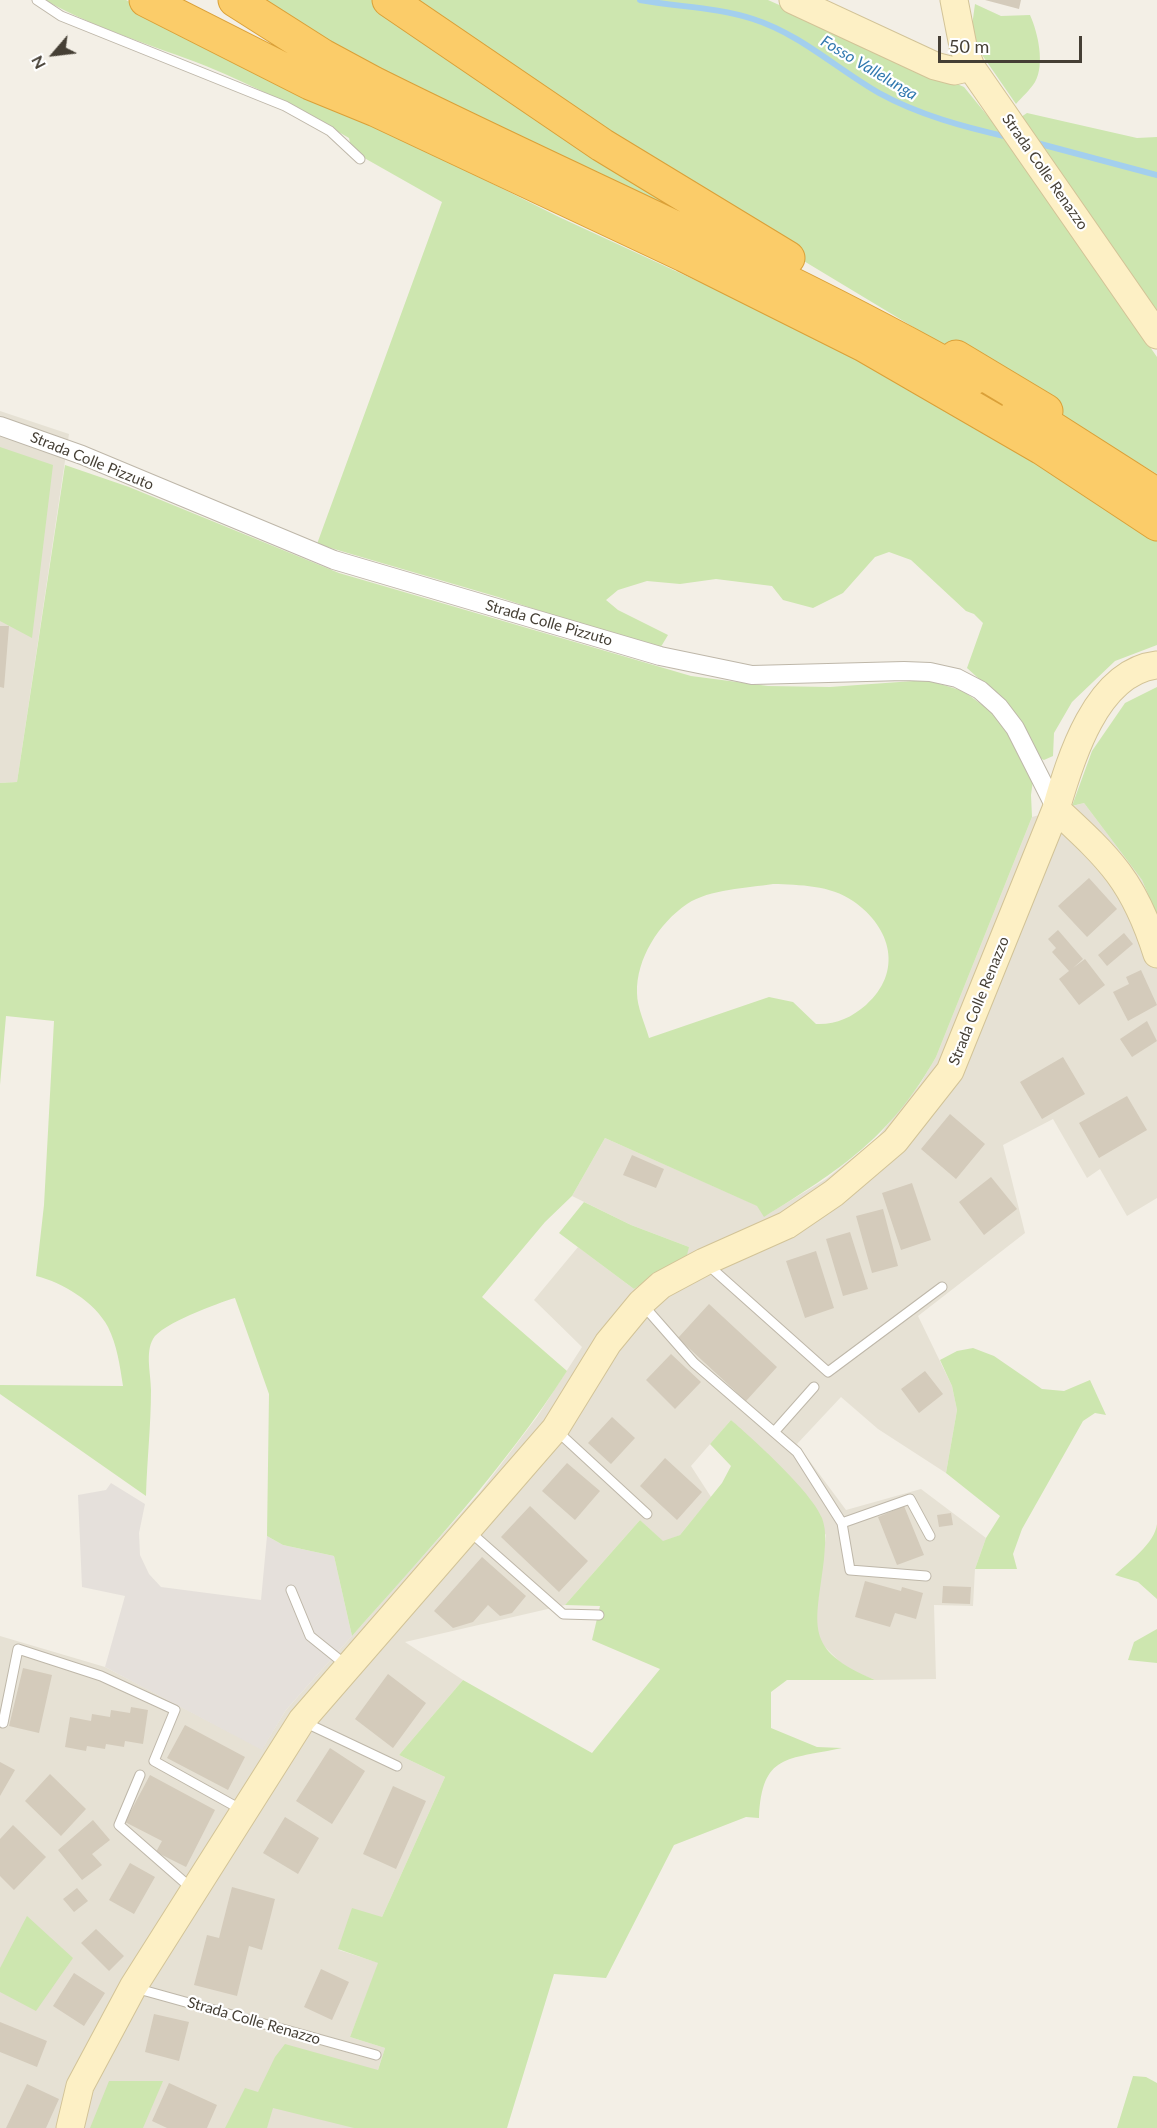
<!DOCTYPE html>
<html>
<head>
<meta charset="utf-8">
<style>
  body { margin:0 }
  #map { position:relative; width:1157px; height:2128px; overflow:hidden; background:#f3efe6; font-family:Lato,sans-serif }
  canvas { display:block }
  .north { position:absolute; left:24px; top:24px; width:60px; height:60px; -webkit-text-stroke:4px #fff; paint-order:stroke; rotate:242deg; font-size:16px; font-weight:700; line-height:24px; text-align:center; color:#453f35 }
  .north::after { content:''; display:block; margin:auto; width:21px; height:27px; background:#453f35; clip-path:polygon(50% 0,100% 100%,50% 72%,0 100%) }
  .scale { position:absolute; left:938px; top:36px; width:144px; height:27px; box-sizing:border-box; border:3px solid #453f35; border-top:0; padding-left:8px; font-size:18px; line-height:21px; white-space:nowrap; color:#453f35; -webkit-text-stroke:4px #fff; paint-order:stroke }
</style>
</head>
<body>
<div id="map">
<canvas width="1157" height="2128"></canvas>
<div class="north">N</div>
<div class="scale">50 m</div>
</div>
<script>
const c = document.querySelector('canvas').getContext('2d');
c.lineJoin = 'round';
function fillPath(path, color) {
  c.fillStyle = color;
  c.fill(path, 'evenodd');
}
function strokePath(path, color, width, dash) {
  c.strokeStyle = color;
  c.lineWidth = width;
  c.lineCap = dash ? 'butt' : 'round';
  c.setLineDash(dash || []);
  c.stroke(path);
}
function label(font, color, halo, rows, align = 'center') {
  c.font = font + ' Lato,sans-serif';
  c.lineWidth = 4.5;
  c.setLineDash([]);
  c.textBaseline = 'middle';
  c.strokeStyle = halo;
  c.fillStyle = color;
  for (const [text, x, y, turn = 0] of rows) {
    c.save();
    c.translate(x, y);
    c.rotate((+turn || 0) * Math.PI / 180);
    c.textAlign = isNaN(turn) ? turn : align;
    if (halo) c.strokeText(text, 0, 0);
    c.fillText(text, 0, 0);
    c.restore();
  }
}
fillPath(new Path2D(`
  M0,411l69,23 -52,348 -17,1z
  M1084,803l58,77 15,36v282l-30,18 -27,-47 -13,9 -34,-59 -50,26 22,88 -107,83 34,70 5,24 -11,63 -68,-44 -37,-32 -44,47 49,66 75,-21 65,49 -11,31 -2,37 -39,-1 2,74 -61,1 -29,-12 -25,-25 -6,-21 11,-87 -95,-115 -40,46 20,31 -31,38 -17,7 -23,-22 -75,85 -160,37 58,38 -64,75 46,22 -63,140 -43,33 40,13 -29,74 35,11 -26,80h-359v-492l105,31 157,82 24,-39 194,-218 57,-75 45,-70 -48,-47 44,-53 56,42 55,-42 -58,-22 -59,-29 33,-58 153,68 7,10 61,-37 50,-40 44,-55 16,-27 96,-240z`), '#e6e1d4');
fillPath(new Path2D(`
  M111,1483l34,21 -6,29 1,22 9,19 12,13 100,13 6,-64 16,9 51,11 18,80 -66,74 -24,40 -157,-83 20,-71 -43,-9 -4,-92 28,-5z`), '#e5e0db');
fillPath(new Path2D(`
  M45,0h81l433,217 283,131 99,55 216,137v105l-42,16 -43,41 -18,31 -1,23 -9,4 -9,-4 -36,-59 -32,-29 16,-45 -9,-9 -8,-3 -55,-51 -22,-8 -14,5 -32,36 -30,15 -30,-8 -11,-14 -56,-7 -36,5 -33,-3 -29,9 -12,10 12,10 50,25 -9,15 -161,-53 -181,-53 125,-342 -90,-51 -3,-13c-46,-27 -94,-52 -143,-72 -54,-21 -110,-37 -161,-66z
  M256,0h120l324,224 -280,-130z
  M396,0h372l196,87 31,38 162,232v117l-529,-319z
  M975,4l26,12 29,-1c8,18 15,49 5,67 -5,8 -13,15 -19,22l-38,-55 -6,-23z
  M1027,113l110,25 20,-1v182l-142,-198z
  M0,447l53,18 -21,173 -32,-17z
  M65,465l64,22 210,86 352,103 77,10 62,1 97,-7 36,11 32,23 20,27 18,39 -2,15 1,22 -96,240c-46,81 -95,112 -172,160l-7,-11 -152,-68 -33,58 -27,26 -63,75 85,74c-63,98 -138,178 -215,265l-18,-80 -51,-11 -16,-9 2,-142 -34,-96c-17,5 -74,26 -82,41 -8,14 -2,35 -2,51 0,35 -4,70 -5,106l-146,-102v-9l123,1c-3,-20 -6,-41 -15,-59 -13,-25 -46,-45 -72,-51l8,-71 10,-184 -48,-5 -6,69v-302l17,-1zM773,884c27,1 57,1 80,17 39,27 50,71 13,104 -15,13 -31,20 -50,19l-23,-22 -24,-5 -120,41c-4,-14 -12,-31 -12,-45 -1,-34 22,-70 50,-89 23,-15 60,-16 86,-20z
  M1157,687v229l-15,-36 -58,-77 -12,3 20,-55 33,-48z
  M584,1202l47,23 58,22 -2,8 -53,34 -75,-56z
  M973,1348l21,8 48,33 22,2 26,-11 16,35 -11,-2 -12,8 -61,108 -9,25 4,15h-42l11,-31 14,-22 -54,-43 11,-63 -5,-24 -12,-26 17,-9z
  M731,1420c23,20 80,71 91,98 5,14 3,26 2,41 -8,68 -22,90 51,121h-88l-16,12v36l46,19 25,1c-55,12 -80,5 -83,70l-13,-1 -72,28 -68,133 -52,-4 -47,154h-153l-81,-20 -6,20h-42l20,-40 13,4 17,-35 10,-13 93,26 7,-22 -35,-11 28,-74 -40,-14 14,-41 30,9 63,-140 -46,-22 64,-75 129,73 68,-84 -68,-29 8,-34 -35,-1 75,-85 23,21 17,-6 42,-52 9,-17 -21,-22z
  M1157,1524v75l-19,-17 -23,-7c14,-13 40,-32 42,-51z
  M1157,1629v34l-29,-3 6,-18z
  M27,1916l46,42 -37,53 -36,-19v-24z
  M1133,2076l13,1 11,6v45h-40z
  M109,2081h54l-20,47h-53z`), '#cde6af');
strokePath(new Path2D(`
  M640,0c37,7 76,7 113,19 47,15 84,50 126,74 40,22 85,34 129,44
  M1033,142l124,33`), '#a3cfee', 6);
fillPath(new Path2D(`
  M985,0h36l-2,9z
  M0,626h9l-5,62 -4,-1z
  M1089,878l28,31 -30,28 -29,-31z
  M1058,930l25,29 -10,9 12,-9 20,26 -26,20 -20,-26 10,-8 -17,-19 4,-4 -8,-9z
  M1124,933l9,11 -26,22 -9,-11z
  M1141,970l16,35 -29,16 -15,-29 16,-8 -3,-7z
  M1147,1021l10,20 -25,16 -12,-18z
  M1063,1057l22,37 -43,25 -22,-37z
  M1127,1096l20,34 -48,28 -20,-35z
  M950,1114l35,30 -29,35 -35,-30z
  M632,1155l32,14 -8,19 -33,-13z
  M991,1177l26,32 -33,26 -25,-33z
  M912,1183l19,57 -30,10 -19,-57z
  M883,1209l15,57 -26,7 -16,-57z
  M850,1232l18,57 -25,7 -17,-57z
  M816,1251l18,57 -29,10 -19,-57z
  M709,1304l68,63 -31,34 -68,-63z
  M671,1354l30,28 -26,27 -29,-29z
  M925,1371l18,23 -24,19 -18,-24z
  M612,1417l23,21 -24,26 -23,-21z
  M665,1458l37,34 -25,28 -37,-34z
  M567,1463l33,28 -25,29 -33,-29z
  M530,1506l58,55 -29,31 -58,-55z
  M904,1506l20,49 -27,10 -19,-48z
  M951,1513l2,12 -14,2 -2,-12z
  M482,1557l44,39 -14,17 -12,3 -12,-11 -15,17 -20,6 -19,-17z
  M865,1581l36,10 1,-4 21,6 -7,26 -21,-6 -5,14 -35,-10z
  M943,1586l28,1 -1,17 -28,-1z
  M23,1668l29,7 -13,58 -30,-7z
  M388,1674l38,29 -33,45 -38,-29z
  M131,1707l17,3 -5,34 -18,-3 -1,6 -18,-3 -1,5 -18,-3 -1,5 -21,-4 5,-30 21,4 1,-7 18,3 1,-7 19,3z
  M185,1725l60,32 -17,33 -61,-32z
  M330,1748l35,23 -33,53 -36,-23z
  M0,1762l15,8 -15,26z
  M50,1774l36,35 -25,27 -36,-35z
  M150,1775l65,35 -29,57 -30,-15 6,-11 -37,-19z
  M393,1786l33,15 -30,68 -33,-15z
  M285,1817l34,21 -21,36 -35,-21z
  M93,1820l17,20 -18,14 10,11 -20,15 -24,-30z
  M13,1825l33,32 -32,33 -14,-14v-37z
  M130,1863l25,14 -21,37 -25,-14z
  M232,1887l43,12 -13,51 -13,-4 -12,50 -43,-11 13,-50 12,3z
  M77,1888l11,13 -14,11 -11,-13z
  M96,1929l28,27 -15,15 -28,-28z
  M321,1969l28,13 -17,38 -28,-13z
  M74,1973l31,20 -21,33 -31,-20z
  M154,2014l35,8 -10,39 -34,-9z
  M0,2022l47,19 -10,26 -37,-15z
  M169,2083l48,22 -10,23h-40l-15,-7z
  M27,2084l32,15 -13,29h-40z`), '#d4cbbb');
const lane = new Path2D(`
  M37,0l24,16 224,90 45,25 30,28
  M708,1265l120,107 114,-85
  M643,1305l51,58 103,89 45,71 8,47 76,6
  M557,1431l90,83
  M775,1431l39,-44
  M842,1523l68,-24 20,37
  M469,1531l94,83 36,1
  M291,1590l19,46 36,29
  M304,1722l93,44
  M3,1723l15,-74 83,27 74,34 -21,51 88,49
  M140,1775l-21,50 72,63
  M135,1988l241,67`);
const street = new Path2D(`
  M0,426l82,29 252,105 326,96 92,19 152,-4 26,1 27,6 23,12 19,17 16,21 41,81`);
const secondary = new Path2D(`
  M793,0l142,66 19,5 17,-4
  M954,0l9,46 8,21 186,268
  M1056,809c54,50 78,72 101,145
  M70,2128l10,-42 53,-99 169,-267 253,-291 53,-86 33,-40 20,-18 43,-23 83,-37 47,-32 61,-52 55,-70 106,-262c14,-49 40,-137 101,-144`);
const highway = new Path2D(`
  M146,0l164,83 66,27 308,145 180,90 178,103 115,76
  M235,0l88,56 50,27c200,100 405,186 599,296
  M389,0l213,145 186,113
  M956,357l90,54
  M1019,407l138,88`);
strokePath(lane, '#beb7a9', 11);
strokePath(street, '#beb7a9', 20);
strokePath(secondary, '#d2c397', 29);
strokePath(highway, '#daa038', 35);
strokePath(lane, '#fff', 9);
strokePath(street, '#fff', 18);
strokePath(secondary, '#fdf0c5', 27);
strokePath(highway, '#fbcc69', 33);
label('15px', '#453f35', '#fff', [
  ["Strada Colle Renazzo",1045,172,55],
  ["Strada Colle Pizzuto",92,461,22],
  ["Strada Colle Pizzuto",549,623,16],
  ["Strada Colle Renazzo",979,1001,-68],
  ["Strada Colle Renazzo",254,2021,16]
]);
label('italic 16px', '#3178af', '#fff', [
  ["Fosso Vallelunga",869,68,31]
]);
</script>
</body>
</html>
